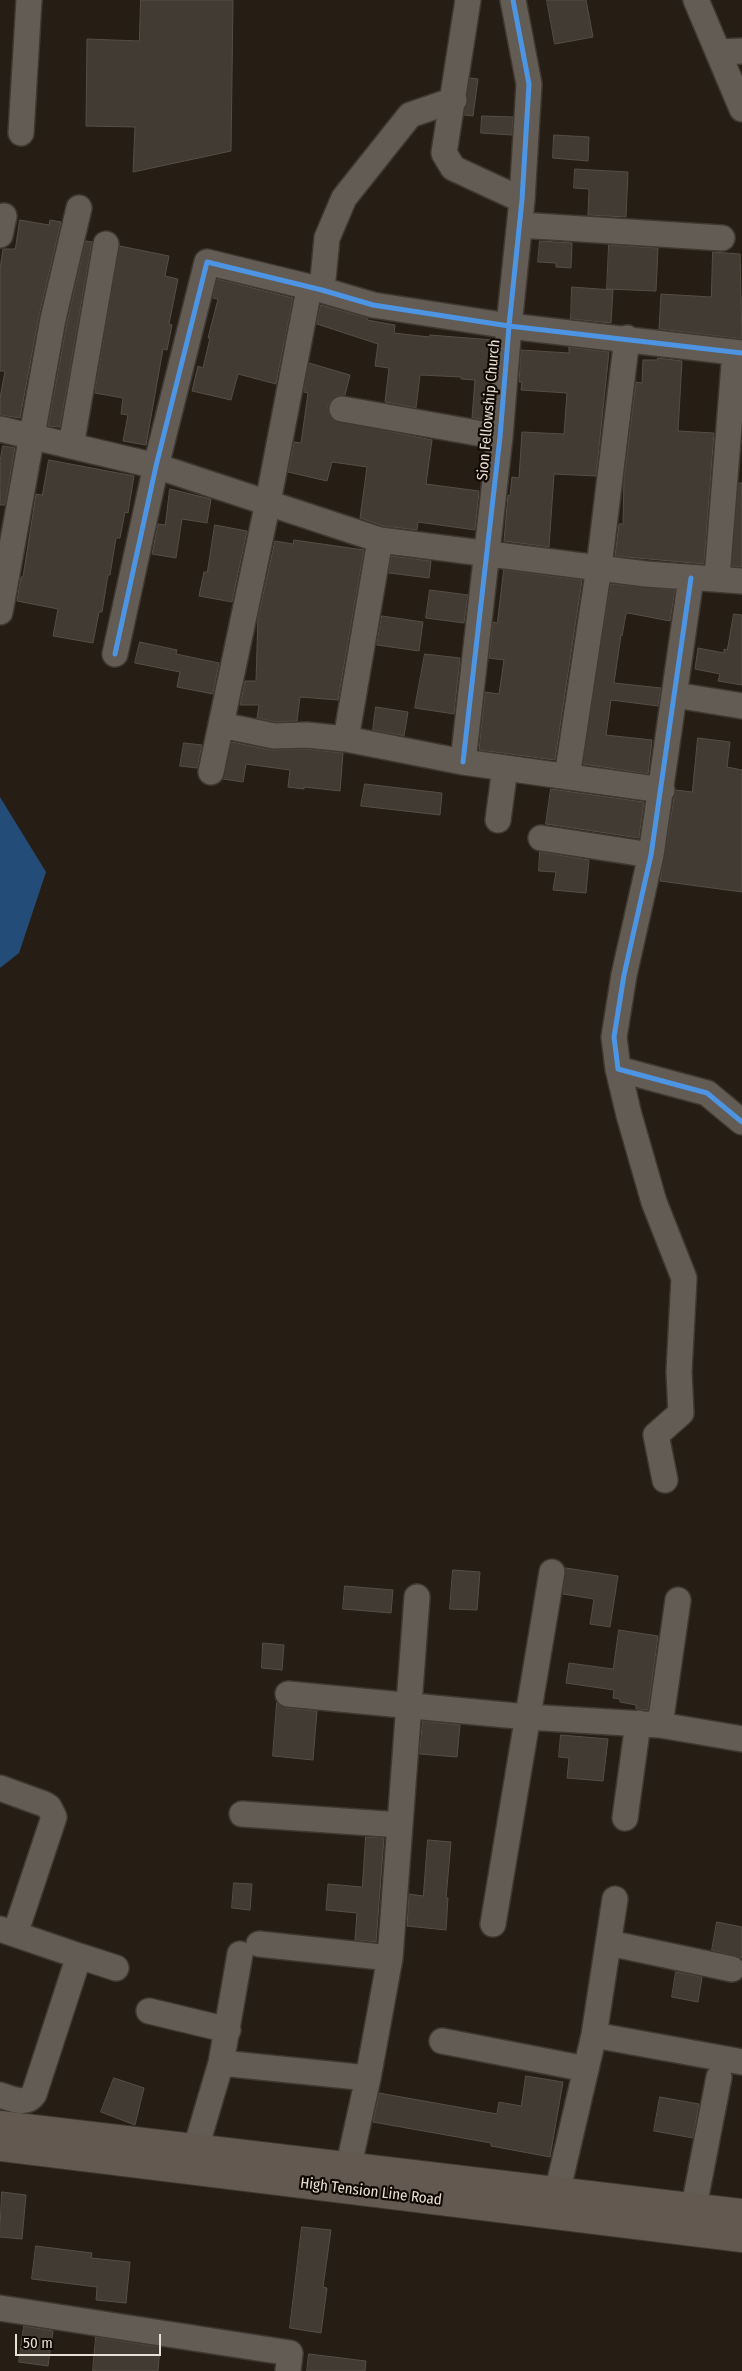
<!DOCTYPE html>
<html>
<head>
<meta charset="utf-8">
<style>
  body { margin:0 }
  #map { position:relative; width:742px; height:2371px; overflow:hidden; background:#261e14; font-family:"Fira Sans Condensed",sans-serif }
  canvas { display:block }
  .scale { position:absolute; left:15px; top:2334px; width:146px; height:22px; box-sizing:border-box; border:2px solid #e9dfd4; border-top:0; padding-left:6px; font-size:15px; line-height:18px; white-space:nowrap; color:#e9dfd4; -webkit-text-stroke:4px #110a04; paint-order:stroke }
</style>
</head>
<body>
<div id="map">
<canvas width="742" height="2371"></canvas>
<div class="scale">50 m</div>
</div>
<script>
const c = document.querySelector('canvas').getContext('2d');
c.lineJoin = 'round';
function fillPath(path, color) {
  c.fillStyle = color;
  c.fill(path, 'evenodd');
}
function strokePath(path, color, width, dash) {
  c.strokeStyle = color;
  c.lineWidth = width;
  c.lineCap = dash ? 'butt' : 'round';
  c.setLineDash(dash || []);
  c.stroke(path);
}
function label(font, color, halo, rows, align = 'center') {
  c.font = font + ' "Fira Sans Condensed",sans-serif';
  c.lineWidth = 4.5;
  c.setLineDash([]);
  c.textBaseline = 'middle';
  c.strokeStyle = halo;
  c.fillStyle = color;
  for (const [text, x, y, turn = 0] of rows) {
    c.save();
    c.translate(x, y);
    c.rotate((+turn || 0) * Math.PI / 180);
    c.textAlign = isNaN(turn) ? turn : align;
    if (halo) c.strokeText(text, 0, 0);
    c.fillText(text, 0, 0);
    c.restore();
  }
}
fillPath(new Path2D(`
  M0,797l46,75 -27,81 -19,15z`), '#234c78');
const building = new Path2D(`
  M141,0h92l-2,151 -98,21 2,-45 -49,-1 1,-87 52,2z
  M547,0h39l7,37 -38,7z
  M470,78l8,1 -5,37 -9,-1z
  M482,116l31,1 -1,18 -31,-2z
  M554,135l35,2 -1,24 -35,-3z
  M575,169l53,3 -2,45 -38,-2 1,-26 -15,-1z
  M20,220l29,5 1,-5 11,2 -22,94 -19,102 -20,-3v-17l5,-27h-5v-102l3,-20h12z
  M86,241l6,1 -32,185 -12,-1 19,-104z
  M540,241l32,2 -1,25 -15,-1v-4l-18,-1z
  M609,245l49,3 -2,43 -49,-2z
  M120,246l49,10 -4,20 13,3 -9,45 3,1 -5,25 -4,-1 -17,96 -23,-4 5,-26 -7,-1 2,-16 -28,-5z
  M713,252l27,2 2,85 -83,-10 2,-35 50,3z
  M217,279l76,19 -17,86 -38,-10 -7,26 -39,-9 6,-25 5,2 7,-30h-2l10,-39 -5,-1z
  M572,287l41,3 -2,33 -40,-4z
  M321,305l47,13 -1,2 28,5 -1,8 35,4 1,-2 63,5 -6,80 -15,-2 3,-38 -14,-1v-2l-41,-2 -4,33 -31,-6 4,-34 -14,-2 3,-22 -61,-20z
  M569,347l40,5 -13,124 -42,-2 -5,73 -45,-6 4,-46 2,1 2,-19 7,1 3,-46 42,2 3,-41 -46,-3 1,-8h-3l2,-32 48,3z
  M658,358l24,3 -4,70 36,2 -10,131 -89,-8 4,-32h4l1,-46 12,-96 6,1 1,-23h14z
  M309,363l41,12 -5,20 -8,1 -6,4 -3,6 1,8 4,6 99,20 -6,44 53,7 -4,39 -57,-8 -1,8 -34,-4 -23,-8 7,-51 -35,-5 -5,19 -39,-9 6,-30 7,1 7,-50 -4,-1z
  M3,446l12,2 -10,57h-5v-43z
  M49,460l85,16 -6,37 -3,-1 -5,26h-4l-6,37h-2l-6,37h-3l-6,31 -40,-7 5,-27 -41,-8 4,-24h2l13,-83 6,1z
  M739,483h3v84l-10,-1z
  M170,489l41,10 -4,24 -25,-4 -6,39 -24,-4 6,-30 7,1z
  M215,525l32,6 -15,71 -33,-6 5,-24h3z
  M294,540l70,10 -26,150 -38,-3 -3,24 -22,1 -18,-4 2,-13h-19l5,-24h11l2,-64 17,-76 18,3z
  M392,556l39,5 -2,17 -40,-5z
  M504,570l78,10 -27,180 -76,-10 6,-58 14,2 5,-34 -15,-2 4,-36 4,1z
  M611,584l64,6 -5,31 -42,-8 -2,1 -4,22 -1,-1 -7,48 47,5 -3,18 -47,-6 -5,35 46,5 -4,34 -65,-10z
  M430,590l38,5 -4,28 -38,-5z
  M734,614l8,1v70l-24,-4 2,-7 -25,-5 3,-21 26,5v-4l3,1z
  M382,616l41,6 -4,29 -42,-6z
  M140,642l37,8 -1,4 43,9 -6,31 -36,-7 3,-15 -45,-9z
  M425,654l35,4 -6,56 -39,-6z
  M376,707l32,5 -4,24 -31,-6z
  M698,738l32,4 -3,25 15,3v122l-82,-11 14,-83 2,-8 16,2z
  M232,742l39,8 35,-1 37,4 -3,38 -36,-4v2l-16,-2 2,-17 -44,-6 -3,18 -20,-3z
  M184,743l18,2 -5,23 -17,-2z
  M365,784l77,9 -2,22 -79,-9z
  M551,789l93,13 -5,36 -93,-14z
  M540,852l49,8 -3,33 -33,-3 3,-18 -17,-1z
  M566,1568l52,8 -8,51 -20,-3 4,-25 -31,-5z
  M453,1570l27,2 -3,38 -27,-1z
  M345,1586l48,4 -2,23 -48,-4z
  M619,1630l39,6 -10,74 -12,-1v-4l-16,-3v-3l-7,-1 1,-8 -48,-7 3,-20 44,6z
  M263,1643l21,2 -2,25 -20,-2z
  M277,1703l10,5 30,3 -4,49 -40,-4z
  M423,1721l37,4 -3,32 -37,-3z
  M561,1735l47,4 -5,42 -36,-3 2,-20 -10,-1z
  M366,1837l18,1 -8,104 -21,-2 2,-27 -31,-3 2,-26 34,3z
  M428,1840l23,2 -5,56h2l-2,32 -39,-4 2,-32 14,2z
  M234,1883l18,1 -2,26 -18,-2z
  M717,1922l25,5v31l-30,-8z
  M676,1972l26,5 -4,25 -26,-5z
  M526,2076l37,6 -13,75 -59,-11v-3l-118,-21 6,-29 118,21 2,-12 22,4z
  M114,2078l30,10 -9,37 -34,-13z
  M660,2097l39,7 -6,34 -39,-7z
  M2,2192l24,3 -4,44 -22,-2z
  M302,2227l29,3 -8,57 4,1 -6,45 -31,-5z
  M36,2246l56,7 -1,5 39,4 -4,41 -30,-3 1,-13 -65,-8z
  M24,2326l29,5 -5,35 -29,-4z
  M96,2337l64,10 -2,24h-65z
  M309,2354l57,7 -1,10h-58z`);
fillPath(building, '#423b33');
strokePath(building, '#554e46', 1);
const minor = new Path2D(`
  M468,0l-24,153 9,15 69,32
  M696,0l46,109
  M718,52l24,-1
  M21,133l8,-133
  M520,225l202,13
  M0,235l4,-19
  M322,290l5,-52 17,-40 66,-83 44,-15
  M342,409l158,28
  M0,429l156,37 224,74 266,34 96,7
  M71,446l35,-202
  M691,578l-40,277 -27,120 -10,62 4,32 89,24 35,29
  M717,578l18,-226
  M0,612l53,-293 26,-111
  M115,654l41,-188 51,-204 115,28 51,15 136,21 233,27
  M675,695l67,11
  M221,725l53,11 33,-1 39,4 117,23 199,28
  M346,739l34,-199
  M463,762l37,-325 9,-111 13,-126 7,-116 -16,-84
  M211,772l57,-270 41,-213
  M567,777l32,-210 28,-229
  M498,820l7,-52
  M541,838l110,17
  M618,1069l11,46 25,87 30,76 -5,94 2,41 -25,22 9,45
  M288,1694l239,23 133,8 82,14
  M660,1725l18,-125
  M0,1788l44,16 5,3 5,10 -39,117
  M242,1814l158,11
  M625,1818l13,-95
  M493,1924l59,-352
  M0,1929l79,27 -45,138c-8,12 -22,5 -34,1
  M609,1943l123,26
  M259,1944l131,14
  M79,1956l37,12
  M149,2011l79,19
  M594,2035l148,27
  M442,2041l144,28
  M221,2063l147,15
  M190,2168l31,-105 19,-109
  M344,2187l24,-109 22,-120 27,-361
  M553,2210l41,-175 21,-136
  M690,2227l29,-150
  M0,2308l290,45 -2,18`);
const major = new Path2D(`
  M0,2125l742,88
  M0,2147l742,91`);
strokePath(minor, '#3e3831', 28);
strokePath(major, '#3e3831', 30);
strokePath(minor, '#625c55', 25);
strokePath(major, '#635950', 28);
strokePath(new Path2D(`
  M691,578l-40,277 -27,120 -10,62 4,32 89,24 35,29
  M115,654l41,-188 51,-204 115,28 51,15 136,21 233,27
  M463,762l37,-325 9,-111 13,-126 7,-116 -16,-84`), '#4d94e3', 5);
label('15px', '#e9dfd4', '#110a04', [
  ["Sion Fellowship Church",489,410,-85],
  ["High Tension Line Road",371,2192,7]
]);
</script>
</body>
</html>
